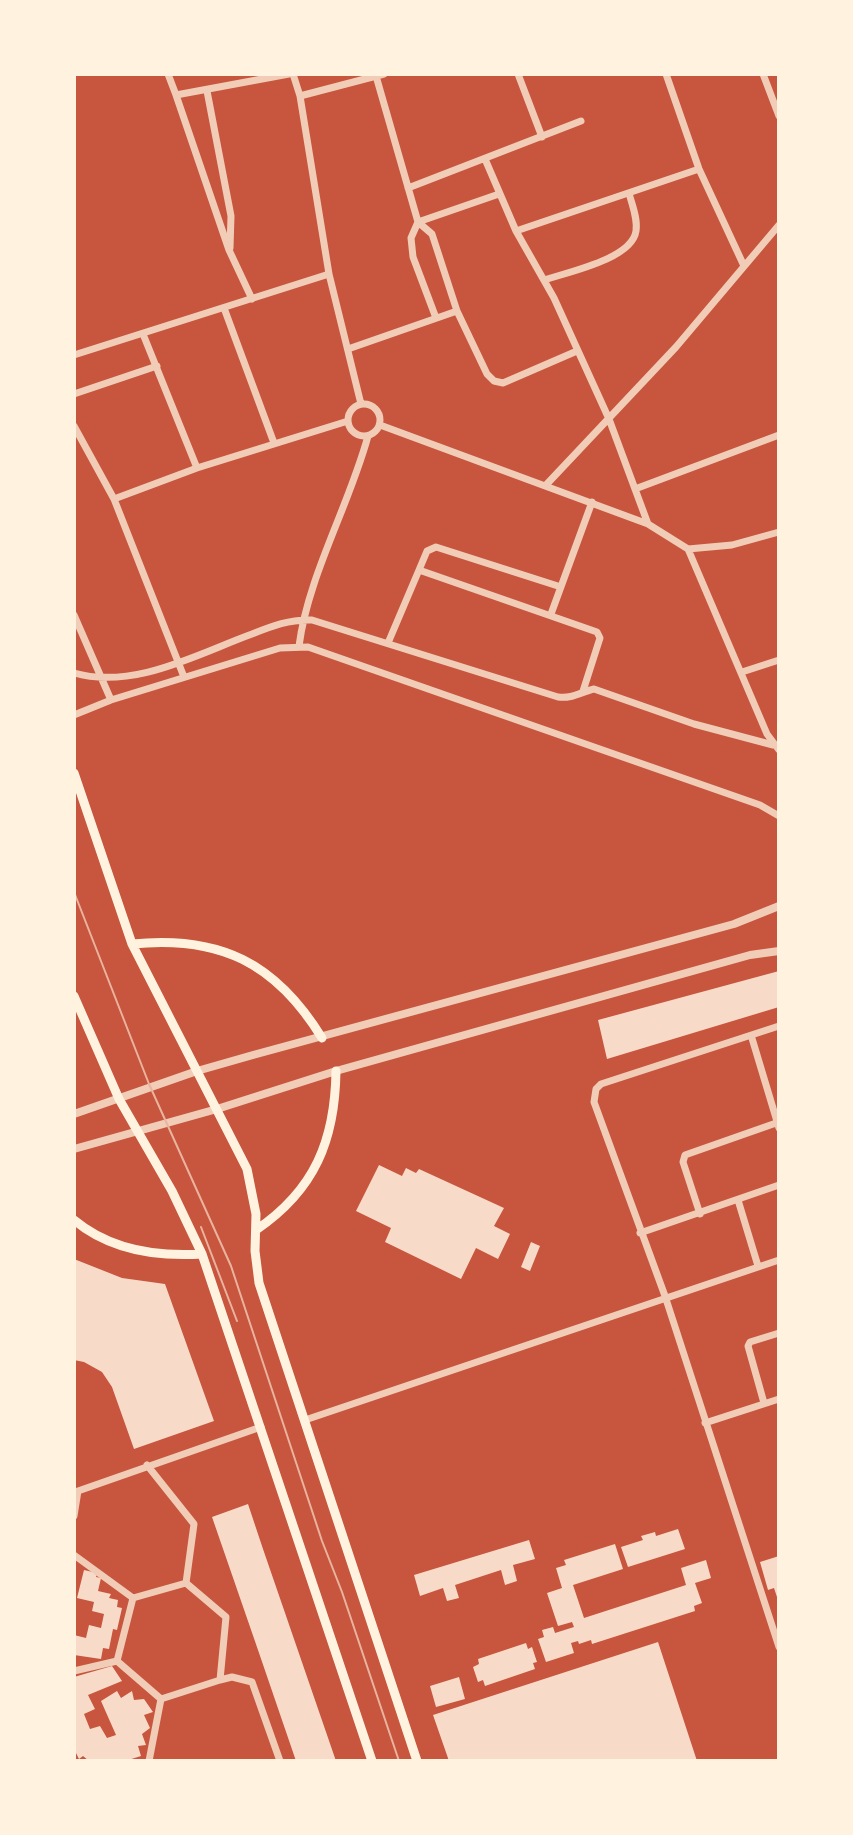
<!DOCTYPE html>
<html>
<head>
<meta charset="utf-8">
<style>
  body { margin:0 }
  #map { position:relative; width:853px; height:1835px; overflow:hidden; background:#c8553d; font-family:"Public Sans",sans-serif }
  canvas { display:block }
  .frame { position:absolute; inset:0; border:76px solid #fff3e0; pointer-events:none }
</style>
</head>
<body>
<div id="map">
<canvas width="853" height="1835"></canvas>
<div class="frame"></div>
</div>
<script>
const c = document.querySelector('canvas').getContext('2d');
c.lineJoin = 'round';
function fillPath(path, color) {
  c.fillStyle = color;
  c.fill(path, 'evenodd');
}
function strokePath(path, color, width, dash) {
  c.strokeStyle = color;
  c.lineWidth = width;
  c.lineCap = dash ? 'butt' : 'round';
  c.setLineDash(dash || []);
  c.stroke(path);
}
fillPath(new Path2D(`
  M779,971v36l-172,52 -9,-39z
  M379,1165l23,11 4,-8 10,5 3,-4 85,39 -10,18 16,8 -12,25 -22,-11 -15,31 -76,-37 6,-14 -35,-17z
  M531,1242l9,4 -10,25 -9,-4z
  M74,1259l48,19 43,6 49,137 -80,28 -22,-62 -10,-15 -18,-10 -10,-2z
  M248,1504l15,45 73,212h-40l-38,-111 -46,-133z
  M678,1529l7,20 -57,18 -7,-20 22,-7 -2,-4 14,-4 1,4z
  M529,1540l6,19 -22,6 4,16 -12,4 -4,-15 -46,15 4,13 -12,3 -4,-13 -23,8 -6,-21z
  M615,1544l8,25 -50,16 11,33 102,-33 -5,-17 25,-8 5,18 -16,5 7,20 -8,3 1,5 -103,33 -1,-4 -12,4 -1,-3 -7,2 3,10 -28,9 -8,-23 6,-2 -2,-7 11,-3 2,6 19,-6 -2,-5 -14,4 -11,-33 15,-5 -6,-20 10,-3 -2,-5z
  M779,1556v44h-1l-4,-12 -6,2 -8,-28z
  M84,1570l13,3 -1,4 5,1 -3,13 13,3 -2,4 9,2 -1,7 5,1 -5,22 -4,-1 -4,20 -6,-1 -2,11 -27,-4v-20l12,3 3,-13 12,3 3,-14 -12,-3 2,-9 -17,-4z
  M658,1642l39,119h-248l-16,-46z
  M526,1643l2,6 4,-2 5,15 -4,1 2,6 -50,17 -2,-6 -5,2 -5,-15 6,-3 -1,-5z
  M112,1666l10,15 -34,14 7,14 -11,5 6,15 10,-3 7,12 9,-3 -15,-34 16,-10 4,7 11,-7 2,9 10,-1 9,13 -9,3 6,13 -8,6 4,11 -8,1 3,10 -16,5h-36l-6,-5 -4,3 -5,-10v-72z
  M459,1677l6,22 -29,8 -6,-21z`), '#f7dbc8');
strokePath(new Path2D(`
  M168,74l8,21 113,-21
  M293,74l7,22 29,178 32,130
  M518,74l24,63
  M666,74l33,95 45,97
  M763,74l16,42
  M376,76l42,146 14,12 25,77 30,63 7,7 9,2 74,-32
  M207,91l24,125 -1,32
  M176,95l53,155 23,49
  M300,96l84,-22
  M485,159l31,72 38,67 55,121 39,105 40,25 79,185 12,16
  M408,188l173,-67
  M418,222l-7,16 2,19 23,61
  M418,222l81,-28
  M516,231l183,-62
  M544,280c24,-8 88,-21 92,-49 2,-12 -4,-26 -7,-38
  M224,308l50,135
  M143,334l54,134
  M348,349l109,-38
  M74,355l255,-81
  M74,394l83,-28
  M348 420a16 16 0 1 1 32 0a16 16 0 1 1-32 0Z
  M380,425l268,99
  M74,426l40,73 70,178
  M546,485l130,-138 103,-122
  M635,489l144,-54
  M114,499l83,-31 151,-47
  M688,549l44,-4 47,-13
  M419,570l8,-19 9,-4 125,40
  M551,614l41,-112
  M74,615l37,85
  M388,643l31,-73 178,62 3,6 -17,53
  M299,646c9,-70 50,-140 69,-210
  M742,672l37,-12
  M74,673c60,17 123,-19 178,-39 20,-8 38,-15 60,-14l246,77c14,2 23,-5 36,-8l100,35 79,21
  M74,715l37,-15 169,-52 28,-1 452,158 19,11
  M779,1026l-178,58 -5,5 -2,13 71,194 114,351
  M751,1035l28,93
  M738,1200l20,66
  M700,1214l-17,-52 2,-7 94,-33
  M640,1233l139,-48
  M764,1403l-16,-57 2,-4 29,-9
  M305,1420l474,-160
  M705,1423l74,-24
  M147,1465l47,59 -8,59 40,34 -6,63 12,-3 20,5 28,79
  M78,1491l183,-64
  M74,1516l4,-25
  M74,1555l59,43
  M133,1598l53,-15
  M117,1661l44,38 59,-19
  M117,1661l16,-63
  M74,1671l43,-10
  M149,1761l12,-62`), '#f1ccb7', 7);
strokePath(new Path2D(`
  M74,1114l123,-43 56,-16 481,-131 45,-18
  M74,1149l143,-40 119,-38 414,-116 29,-4`), '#f1ccb7', 8);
strokePath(new Path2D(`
  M74,773l58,171 115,225 9,45 -1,37 4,32 158,478
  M132,944c88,-9 144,19 190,94
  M74,996l45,103 53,92 30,63 170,507
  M74,1220c36,30 82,37 128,34
  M256,1230c59,-40 79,-90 80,-159`), '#fff3e0', 9);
strokePath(new Path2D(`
  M74,892l75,192 82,182 91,275 20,51 57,169
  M201,1227l36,94`), '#e9b49f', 2);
</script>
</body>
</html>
